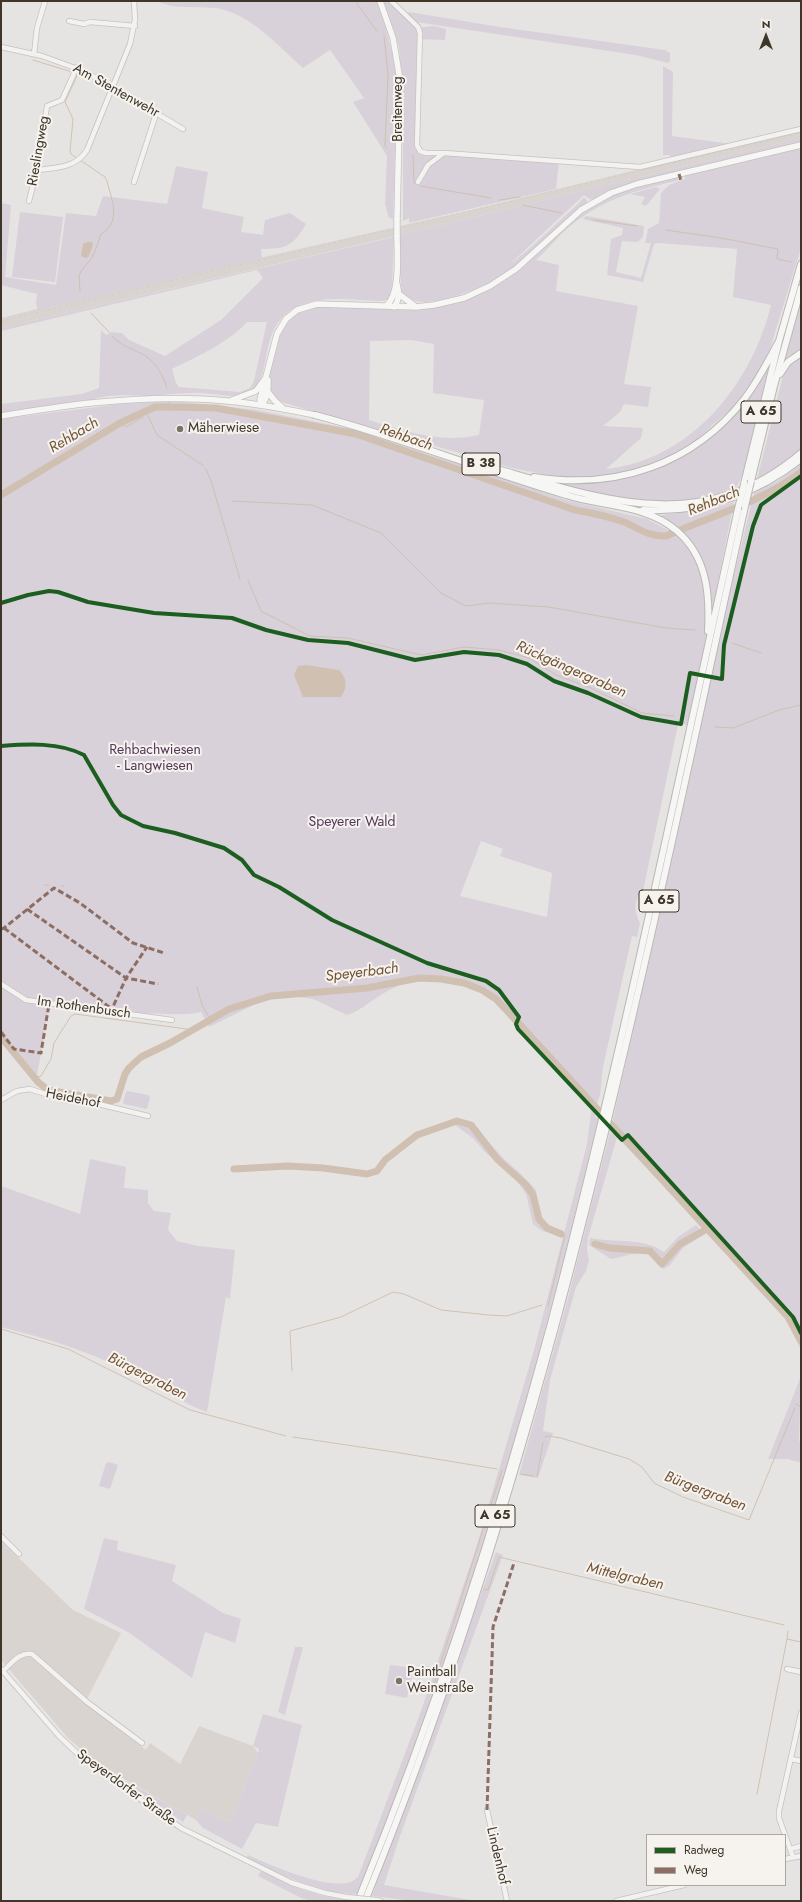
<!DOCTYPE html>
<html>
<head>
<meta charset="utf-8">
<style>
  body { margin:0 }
  #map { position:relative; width:802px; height:1902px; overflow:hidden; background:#e6e4e2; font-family:Jost,sans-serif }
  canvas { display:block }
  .frame { position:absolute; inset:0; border:2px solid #3f3629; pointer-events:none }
  .legend { position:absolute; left:646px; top:1834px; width:140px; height:52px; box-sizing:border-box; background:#f6f3ef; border:1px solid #ada7a0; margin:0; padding:5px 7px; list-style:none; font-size:12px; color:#3f3629 }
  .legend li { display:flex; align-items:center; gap:8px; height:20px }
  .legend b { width:20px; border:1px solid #ada7a0 }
  .north { position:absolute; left:746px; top:16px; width:40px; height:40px; -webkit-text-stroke:3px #f6f3ef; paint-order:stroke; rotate:0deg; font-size:11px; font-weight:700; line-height:16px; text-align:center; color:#3f3629 }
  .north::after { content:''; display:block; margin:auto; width:14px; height:18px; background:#3f3629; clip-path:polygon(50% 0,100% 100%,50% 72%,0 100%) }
</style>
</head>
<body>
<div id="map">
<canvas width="802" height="1902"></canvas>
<div class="frame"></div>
<ul class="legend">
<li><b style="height:5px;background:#1b5e20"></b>Radweg</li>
<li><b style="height:5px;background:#8d6e63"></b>Weg</li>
</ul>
<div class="north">N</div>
</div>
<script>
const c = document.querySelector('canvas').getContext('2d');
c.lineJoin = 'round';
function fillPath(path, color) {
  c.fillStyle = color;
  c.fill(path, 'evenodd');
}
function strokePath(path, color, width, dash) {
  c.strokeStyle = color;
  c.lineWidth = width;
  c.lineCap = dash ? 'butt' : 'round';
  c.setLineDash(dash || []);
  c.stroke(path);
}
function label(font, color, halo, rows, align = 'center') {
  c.font = font + ' Jost,sans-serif';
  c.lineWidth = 4;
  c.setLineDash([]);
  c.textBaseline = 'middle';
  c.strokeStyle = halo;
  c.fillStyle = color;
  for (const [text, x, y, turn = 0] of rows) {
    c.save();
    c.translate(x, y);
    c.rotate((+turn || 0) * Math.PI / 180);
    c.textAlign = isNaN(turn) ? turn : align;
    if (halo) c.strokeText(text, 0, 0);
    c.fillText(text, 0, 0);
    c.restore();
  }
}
fillPath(new Path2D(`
  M801,130v8l-401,97 -399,93v-10l60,-15 410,-93z
  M1,1541l72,69 48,23 -36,70 61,47 4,-7 30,21 19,-38 54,20 5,7 -28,70 -30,-14 -4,11 -98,-56 -30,-26 -67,-78z`), '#d9d4d0');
fillPath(new Path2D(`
  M158,1h218l6,11 15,61 -4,146 -4,-1 -4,-14 2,-48 -34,-54 11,-4 -34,-48 -27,18c-24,-21 -49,-51 -82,-59 -17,-4 -48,2 -63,-8z
  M383,1h5l29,27 17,-2 12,3 -1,11 -28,-1 -2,110 9,5h28l107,7 -3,28 -147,34v-5l-6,3v-131l-4,-43z
  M409,12l91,15 165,23 5,3v8l-2,2 -32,-8 -220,-33 -9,-8z
  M663,66l10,6 -1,64 67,9 -69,17v-7h-7z
  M801,138v5l-168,40 -42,17 -7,-5 -76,71 22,-18 50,-46 3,-4h2l3,5c-29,19 -50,48 -78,68 -20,13 -78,40 -101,28 -2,-1 -5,-4 -7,-6l-2,-20v-38z
  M801,148v100l-31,101 -13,27 -25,32 -36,32 -29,17 -32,12 -32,7 -27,1 -28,-2 -36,-7 -224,-64c-7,-2 -15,-5 -17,-12 -6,-16 6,-58 17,-71 8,-9 18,-12 30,-15l97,3 12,-1c21,-7 50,-14 70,-23 35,-18 56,-54 88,-75 28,-19 60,-26 92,-34l1,4 -2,1c-42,10 -73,18 -107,46 -12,10 -21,23 -33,33l23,5 -3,26 82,15 -14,78 27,3 -3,20 -24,-3 -4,8 -17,14 40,2 -2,10 -35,31c86,-9 146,-86 165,-164l-38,-8 4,-48 -79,-6 -4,1 -11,38 -36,-7 4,-36 11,-4 1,-7 -40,-9 3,-3 58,10 -1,11 -5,5 -16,-1 -6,31 25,6 10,-35h-6l3,-14 11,-6 2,-30 8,-8 16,-6 -1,-4zM411,340l23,4 -1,49 51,7 -5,35c-38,9 -74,-4 -110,-15l1,-79z
  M176,166l32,6 -6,36 42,9 -3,15 22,3 2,-15 25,-7 16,11c-13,22 -19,25 -45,25l1,9 -224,52 -2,-7 1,-9 -36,-9v-82l10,2 -6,72 51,8 10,-72 30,3 7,-20 64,8z
  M656,187l4,2 -14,17 -5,-2 4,-7 -15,-3z
  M20,212l43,5 -8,65 -43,-5z
  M394,237l-2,49 -4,13 -5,2c-26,0 -54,-6 -79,3 -53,18 -26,79 -58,90 -13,4 -30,0 -43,-1 -18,-1 -36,2 -54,3 -20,0 -38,-3 -57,4l-91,14v-10l81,-10 17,-6 2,-58 5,5 5,-3 11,1 7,7 36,16 56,-36 42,-42 -6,-8 -256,61v-3zM247,322h20l-13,59 -4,7 -10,4 -61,-5 -3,-4 -4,-14c26,-13 55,-25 75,-47z
  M801,300v51l-12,7 -5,7z
  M801,356v94l-39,27 -5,2 27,-107 6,-9z
  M769,365l-25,107 -9,18c-45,14 -93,15 -139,5 -17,-4 -34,-10 -50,-15l55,2 85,-29 32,-21 13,-13 15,-18z
  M176,401l81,9 100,20 209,70 81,19 21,11 2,-1 12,12 14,18 9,31h5c-4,-34 -26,-49 -49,-72l1,-3 52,-7 20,-6 -18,89 13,4 25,-102 25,-13 22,-16v886l-15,-31 -81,-90 -88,-92 -29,101 -1,11 2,11 -3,11 -10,16 -26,93 -7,51 10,2 -15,45 -19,-3 48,-173 44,-174 -1,4 3,2 2,-11 -2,-4 41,-179 47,-212 -36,-8 -15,-2 -1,3 29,4 -35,166c-10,9 -9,20 -3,32l-3,14 -5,-1 -29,131 -3,28 -3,10 -100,-109c-19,-13 -53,-23 -77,-19 -9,2 -31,13 -39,18 -12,7 -21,16 -34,20l-34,-16 -37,-5 -67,33 -8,-15c-19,5 -38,0 -57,2l-91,-11 -5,9 -11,64 -36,-45v-612l120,-15zM481,841l22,8 -3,7 52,17 -5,44 -87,-21z
  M128,1091l20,4 2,3 -3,11 -23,-5 -1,-2 3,-10z
  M593,1102l5,5 -3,9 2,2 2,-2c-49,204 -104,408 -176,605 -21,58 -42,116 -66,173 -40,0 -76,-20 -111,-36l2,-3c22,10 79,35 102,27 3,0 6,-4 8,-5l63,-166 55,-163 58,-198 53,-206 4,-31 -1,-6z
  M457,1119l15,5 32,35 18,16 14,15 4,26 8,9 16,6 -2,5 -20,-5 -9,-7 -7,-30 -9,-13 -33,-30 -11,-13 -17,-12z
  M90,1159l36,8 -2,21 24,2v13l6,8 17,2 -3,17 9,11 21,5 37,4 -5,49 -4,-2 -19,115c-37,-14 -66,-36 -101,-51 -34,-15 -69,-25 -105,-34v-141l79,28z
  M696,1225l9,9 -22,14 -13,17 -6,4c-8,-3 -10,-12 -17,-15 -11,-3 -26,4 -36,5l-22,-14 1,-7c25,5 53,-1 74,14l14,-15z
  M801,1376l-2,65h2v22l-13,-4h-20z
  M109,1462l9,3 -8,24 -11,-3 7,-23z
  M104,1538l14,3 -1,9 59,15 -4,16 51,32 18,6 -6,24 -30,-11 -13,46 -64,-46 -44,-23z
  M496,1552l7,3 -103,281 -16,49 92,16h-62l-42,-5z
  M295,1647h8l-18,68 -7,-3z
  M390,1665l24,3 -7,30 -22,-4z
  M263,1714l39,11 -24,102 -22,-4 -14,26 -39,-21 -7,-8 4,-11 30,14 28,-70 1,-4 -6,-3z
  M110,1772l77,43 -4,7z
  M261,1871c31,15 56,26 91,30h-40l-11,-3 -43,-22z`), '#d8d1d9');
fillPath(new Path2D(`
  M87,242h5l1,3 -5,12 -3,1 -4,-2 2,-12z
  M306,665l33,5c8,9 9,17 2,27h-38l-9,-22 4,-9z`), '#d0c0b1');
strokePath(new Path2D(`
  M355,1l22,30
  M384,36l4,39 -3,71 2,2
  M33,60l39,12
  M75,74l2,2 -12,26 8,17 -3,32 1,3 6,4
  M413,155l1,28
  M80,160l25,17c2,3 3,8 4,12 5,16 10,35 -8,45 -3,8 -5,17 -10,25 -4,5 -9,10 -12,16l1,16
  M420,186l71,12
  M499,200l21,-3
  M522,205l40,8
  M593,220l44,6
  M666,230l55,8 57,11 -1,10 14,3
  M91,313l18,19
  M112,336c9,10 19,12 30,18 14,7 20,20 25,34
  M169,402v5
  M147,414l10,21 47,31
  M120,423l6,4 17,-10
  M206,469l5,12 29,98
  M232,501l80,4 69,28 60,60 25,13 23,-3 60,4 117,21 29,2
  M248,580l13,31 49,25 38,2 73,17 43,-8 35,3 30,8 27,17 35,13 51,25 32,3
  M732,643l29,10
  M715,727l18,1 46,-18 22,-5
  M44,885h5
  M61,886h3
  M197,987l5,18 8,14
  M35,1078l6,-2 10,-17 3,-16 17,-27 4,-2 119,16
  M548,1306l17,-71
  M1,1329l67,20 122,61 96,26
  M292,1371l-2,-40 51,-14 52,-25 11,2 37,16 48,5 18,1 35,-11
  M796,1404l5,3
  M293,1437l101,15 103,17
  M545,1437l3,-1 13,2 68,21 13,8 12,16 29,14 66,23 46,-112
  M521,1474l12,2
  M537,1477l6,-35
  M484,1589l4,1 11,-33 285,68
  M788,1631l-1,8 14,3
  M427,1667l7,1
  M434,1684l68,-214
  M757,1794l30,-155`), '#d0c0b1', 1);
strokePath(new Path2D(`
  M1,495l119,-72 35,-16h14l47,1 140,26 219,76c17,3 33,6 49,12 15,6 24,15 42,14 45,-20 96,-34 135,-64
  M1,1037l37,45 10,8 63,11 6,-2 8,-25 4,-6 12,-11 29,-14 59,-34 42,-13 96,-8 52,-10 22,1 23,4 18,7 14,9 15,16 277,302 13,24
  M234,1169l54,-3 35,2 44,6 10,-3 8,-11 32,-25 40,-14 14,4 27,35 28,25 7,10 6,24 8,9 14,6
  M595,1244l14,4 41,3 12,13 18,-20 27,-15`), '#d0c0b1', 7);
const minor = new Path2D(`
  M391,1l27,26 2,6 -3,112 3,6 6,2h18
  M69,21l15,3 6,-2 45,4
  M1,47l41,9 44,16 97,57
  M34,54l3,-26 8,-27
  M37,170c19,-2 39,-2 50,-20l43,-106 5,-24 -1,-19
  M134,182l22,-68
  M418,182l10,-17 16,-12 196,14 161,-38
  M29,201l8,-31 10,-64 15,-6 15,-33
  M1,984l25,16 146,20
  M1,1100l16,-9 13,-2 34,11 30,3 54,13
  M1,1536l18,18
  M1,1669l58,67 22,21 100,71 111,55 33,10 21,4
  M787,1669l14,3
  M3,1671c9,-8 16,-19 29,-17l55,48 55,41
  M791,1759l10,2
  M487,1810l20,91
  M785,1835l-6,-17v-7l22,-98
  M785,1835l8,22
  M791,1849l10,-3
  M785,1859l16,-3
  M376,1900l5,1
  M616,1901l68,-16`);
const major = new Path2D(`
  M380,1l13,37 7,42 -3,140
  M399,294l17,13
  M386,306c15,-12 11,-53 11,-71
  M394,307c6,-8 5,-14 3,-23
  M268,392l7,9 9,8
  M232,400l24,-9 8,-11
  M261,405l-1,-5 17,-66 9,-15 11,-9 20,-6 99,3 18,-2 30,-7 26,-12 26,-17 65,-59 30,-17 26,-9 164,-39
  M261,405c7,-6 7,-17 7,-25
  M1,416c65,-11 130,-20 197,-17 39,1 78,8 117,16`);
const highway = new Path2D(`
  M780,374l8,-12 13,-9
  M315,415c85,22 166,55 251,80 37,12 80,9 111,36 30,26 33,63 31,100
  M494,468c110,32 208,69 307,-15
  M534,477c82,13 159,-12 211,-79 13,-17 23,-37 34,-57
  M751,481l23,-95 27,-98
  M744,484l35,-143 22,-77
  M643,510c59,3 111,-14 158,-51
  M358,1901c77,-188 140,-381 193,-578 71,-269 127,-542 187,-814
  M365,1901c183,-448 277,-923 380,-1395`);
strokePath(minor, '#c4c2c0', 6);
strokePath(major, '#c4c1be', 7);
strokePath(highway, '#bbb7b4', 8);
strokePath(minor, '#f3f2f1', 4.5);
strokePath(major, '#f6f6f5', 5.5);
strokePath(highway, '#f6f6f5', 6);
strokePath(new Path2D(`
  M1,321l800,-188`), '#ceccca', 1, [2, 4]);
const minorBridge = new Path2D(`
  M346,1897l30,3`);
const majorBridge = new Path2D(`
  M397,235v-15`);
const highwayBridge = new Path2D(`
  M745,506l6,-25
  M738,509l6,-25`);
strokePath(minorBridge, '#c4c2c0', 6, []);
strokePath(majorBridge, '#c4c1be', 7, []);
strokePath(highwayBridge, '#bbb7b4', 8, []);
strokePath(minorBridge, '#f3f2f1', 4.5);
strokePath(majorBridge, '#f6f6f5', 5.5);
strokePath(highwayBridge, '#f6f6f5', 6);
strokePath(new Path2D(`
  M679,174l2,7
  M27,909l99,69 32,6
  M4,928l108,81
  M1,929l3,-1 50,-40 26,15 53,40 31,10
  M98,1010l14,-1 14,-31 21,-31
  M1,1032l13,17 27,4 7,-43 3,-6
  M487,1810l6,-183 21,-64`), '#8d6e63', 3, [6, 3]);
strokePath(new Path2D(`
  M1,603l27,-8 21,-4 9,1 30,10 66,11 78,5 34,12 42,10 40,3 67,17 49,-8 35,3 28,9 27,17 34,12 53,24 40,7 9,-51 32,6 2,-34 29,-119 8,-21 40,-29
  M1,746c27,-2 58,-4 83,9l29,50 8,10 22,11 32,7 49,15 18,12 12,15 25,12 53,33 95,43 59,18 13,9 20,27 -3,7 2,5 104,111 6,-5 165,182 8,16`), '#1b5e20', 4);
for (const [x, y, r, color] of [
  [180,429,4,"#79736a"],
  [399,1681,4,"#79736a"]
]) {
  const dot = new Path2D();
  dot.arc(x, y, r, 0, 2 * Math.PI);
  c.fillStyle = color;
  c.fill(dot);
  strokePath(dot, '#f6f3ef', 1.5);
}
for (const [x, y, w] of [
  [761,412,40],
  [481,464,38],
  [659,901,40],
  [495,1516,40]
]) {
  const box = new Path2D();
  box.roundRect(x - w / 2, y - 11, w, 22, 3);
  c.fillStyle = '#f6f3ef';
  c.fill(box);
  strokePath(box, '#3f3629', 1);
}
label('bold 13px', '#3f3629', null, [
  ["A 65",761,412],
  ["B 38",481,464],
  ["A 65",659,901],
  ["A 65",495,1516]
]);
label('14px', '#3f3629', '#f6f3ef', [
  ["Am Stentenwehr",116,91,29],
  ["Breitenweg",399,109,-90],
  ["Rieslingweg",39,151,-80],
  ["Im Rothenbusch",84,1008,8],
  ["Heidehof",73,1099,11],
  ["Speyerdorfer Straße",126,1788,36],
  ["Lindenhof",497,1856,77]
]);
label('14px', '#3f3629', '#f6f3ef', [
  ["Mäherwiese",188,429],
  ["Paintball",407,1673],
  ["Weinstraße",407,1689]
], 'left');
label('14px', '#52375a', '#f6f3ef', [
  ["Rehbachwiesen",155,751],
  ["- Langwiesen",155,767],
  ["Speyerer Wald",352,823]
]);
label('italic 15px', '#725334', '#f6f3ef', [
  ["Rehbach",74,436,-31],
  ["Rehbach",406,438,19],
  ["Rehbach",714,502,-22],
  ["Rückgängergraben",571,670,24],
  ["Speyerbach",362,973,-7],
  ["Bürgergraben",147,1377,27],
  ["Bürgergraben",705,1492,21],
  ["Mittelgraben",625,1577,13]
]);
</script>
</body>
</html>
